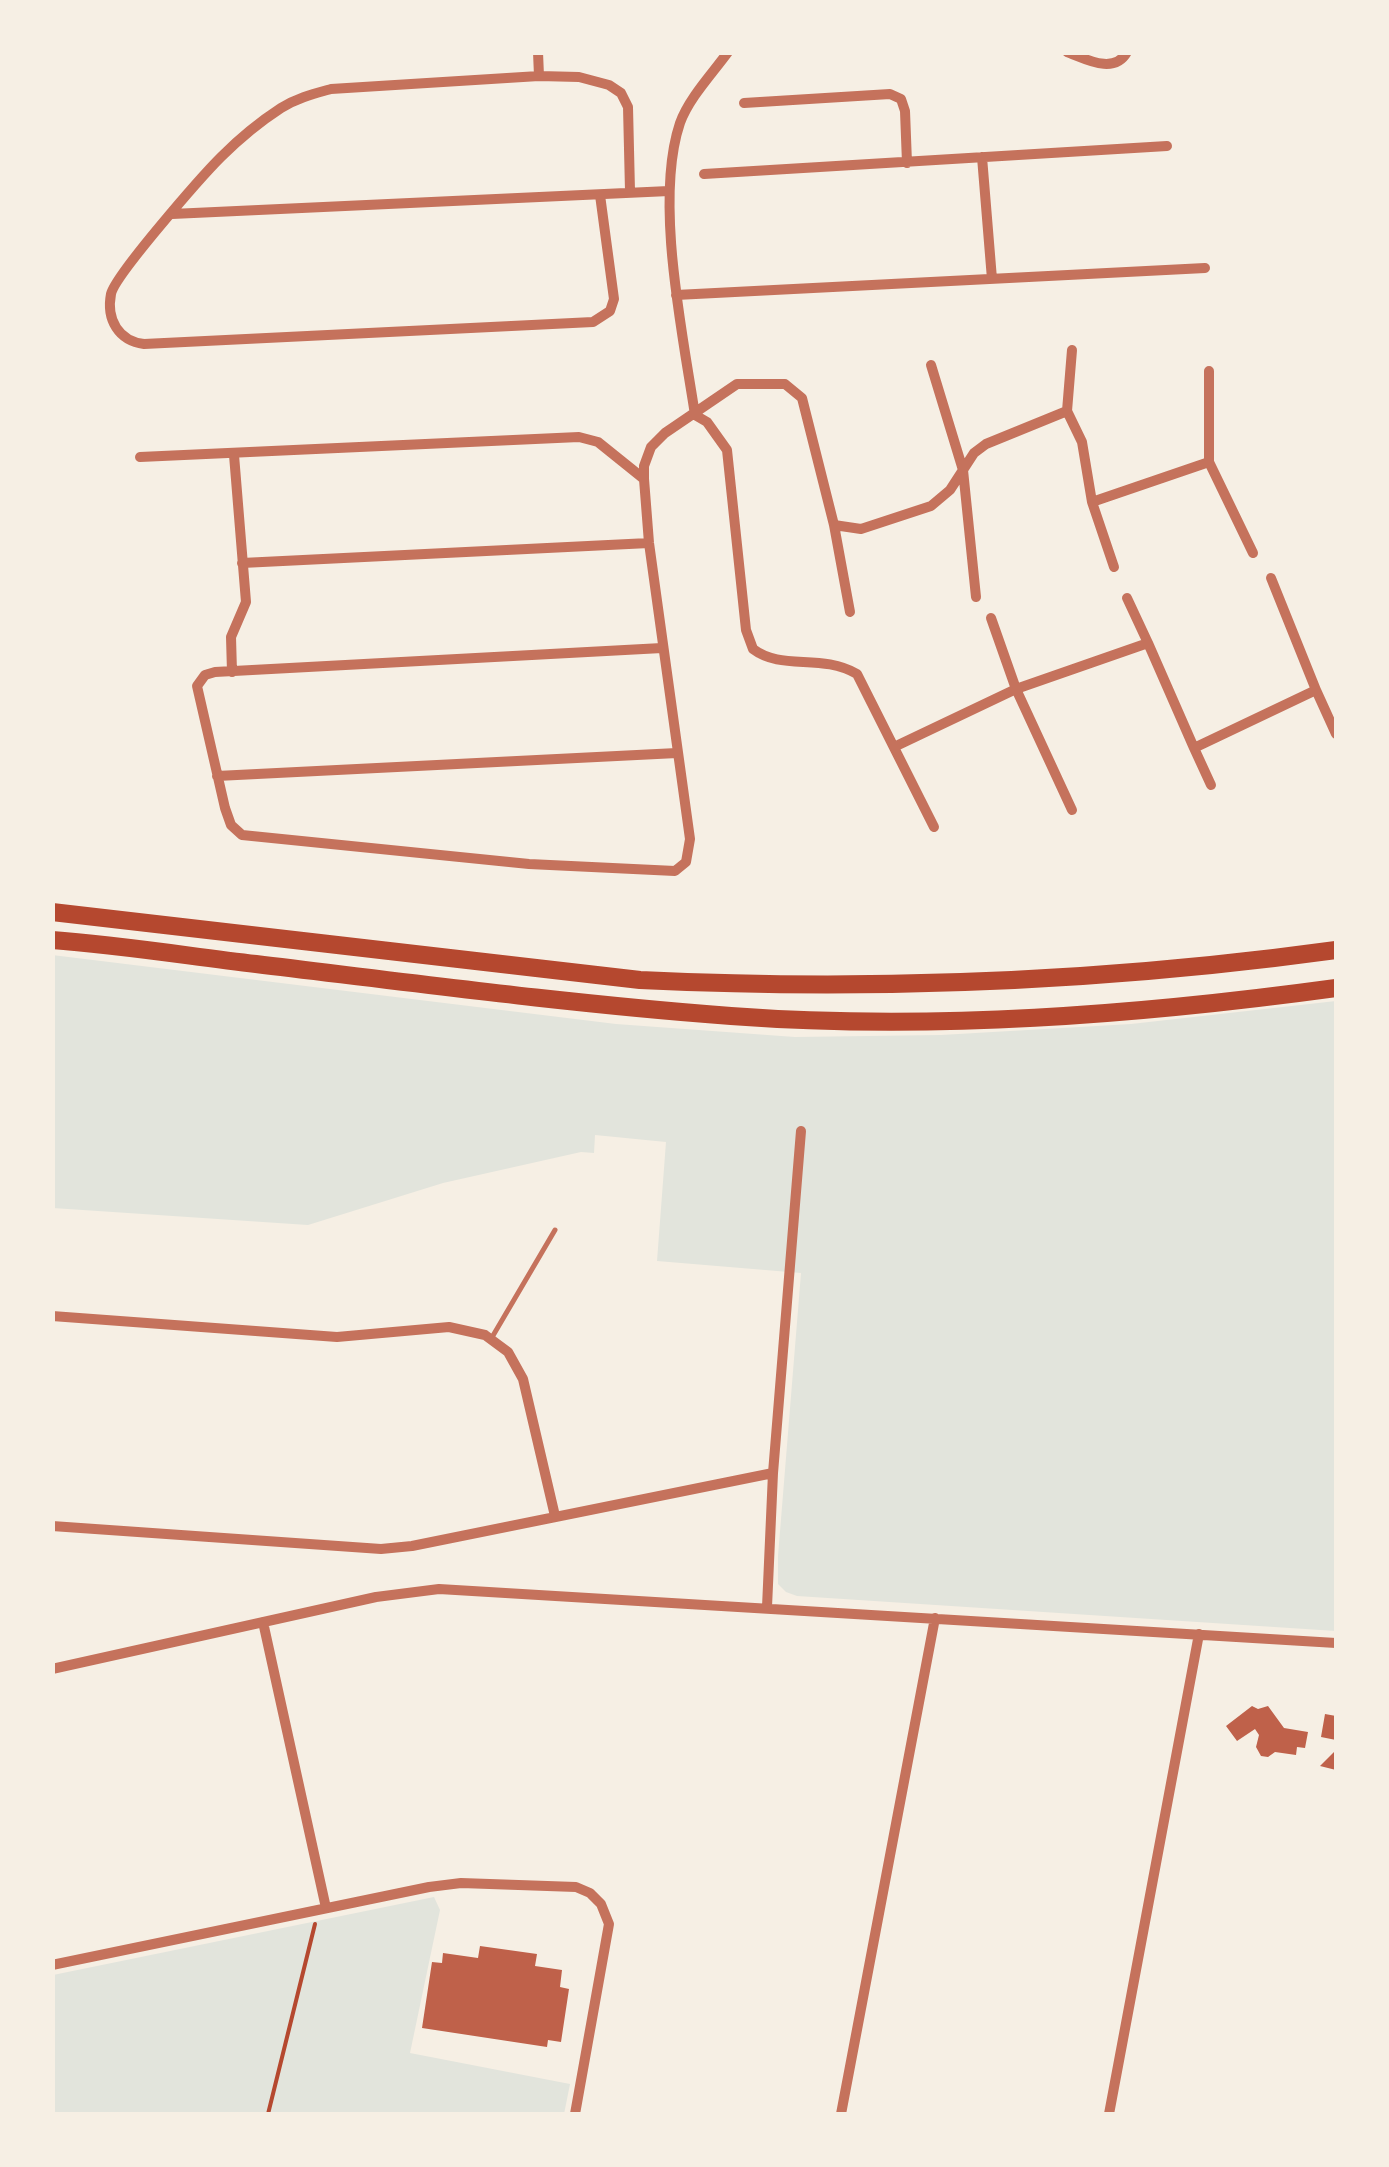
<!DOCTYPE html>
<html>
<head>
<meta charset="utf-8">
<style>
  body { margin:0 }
  #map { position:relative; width:1389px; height:2167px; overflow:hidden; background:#f6efe4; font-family:Spectral,serif }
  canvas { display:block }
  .frame { position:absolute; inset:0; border:55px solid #f6efe4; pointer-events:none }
</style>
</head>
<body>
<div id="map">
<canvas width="1389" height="2167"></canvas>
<div class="frame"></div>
</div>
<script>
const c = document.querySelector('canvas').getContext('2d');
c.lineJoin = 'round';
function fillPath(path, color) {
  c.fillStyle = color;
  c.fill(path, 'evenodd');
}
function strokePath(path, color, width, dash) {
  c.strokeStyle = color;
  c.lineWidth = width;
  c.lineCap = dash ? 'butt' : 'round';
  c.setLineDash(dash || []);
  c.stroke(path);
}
fillPath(new Path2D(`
  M52,955l564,69 179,13 146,-2 190,-11 205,-23v630l-539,-35 -11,-4 -8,-8v-28l23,-283 -144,-12 9,-119 -71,-7 -1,18 -13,-1 -138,31 -135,42 -255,-17z
  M434,1897l6,13 -30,143 160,31 -6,30h-511l2,-45 -2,-94z`), '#e2e4dc');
fillPath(new Path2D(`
  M1252,1706l6,3 10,-3 16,22 24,4 -3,16 -8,-1 -1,8 -21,-3 -7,5 -7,-1 -5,-9 3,-12 -4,-6 -18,12 -11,-15z
  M1325,1714l11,2v24l-15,-3z
  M1336,1750v20l-16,-4z
  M480,1946l57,8 -2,12 27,4 -2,17 9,2 -8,53 -13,-2 -1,7 -125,-19 10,-66 10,1 1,-10 35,5z`), '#bf614a');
strokePath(new Path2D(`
  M268,2114l47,-190`), '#b5482f', 4);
strokePath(new Path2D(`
  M491,1339l64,-109`), '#c5725c', 5);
strokePath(new Path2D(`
  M538,52l1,24
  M1067,52c19,7 47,23 60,0
  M744,103l146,-9 11,5 4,12 2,52
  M982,157l10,122
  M704,174l463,-28
  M600,195l14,104 -4,12 -17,11 -449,22c-25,-3 -38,-24 -33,-50 4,-19 92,-119 110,-137 17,-17 40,-36 60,-49 16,-10 32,-14 50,-19l208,-13 40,1 30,8 12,8 7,14 2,84
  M172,214l497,-23
  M676,295l529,-27
  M931,365l32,105 13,127
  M1209,371v91
  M1067,411l5,-61
  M695,415l12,7 20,28 19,180 7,19c29,22 68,4 104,25l77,153
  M695,415c-12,-80 -41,-215 -15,-292 9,-25 32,-49 48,-71
  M140,457l439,-20 19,5 46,37
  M1092,502l22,65
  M834,525l16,87
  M242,563l407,-20
  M1127,598l21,45
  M991,618l25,71 56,121
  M662,648l-447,24 -10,3 -8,11 28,122 6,17 11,10 287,29 146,7 11,-9 4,-23 -41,-296 -5,-64v-13l7,-19 14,-14 72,-49h48l17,14 32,127 27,4 70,-23 19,-16 24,-37 12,-9 81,-33 15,31 10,60 117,-40 44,91
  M232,672l-1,-35 15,-35 -12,-147
  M1316,690l20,44
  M894,747l122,-58 132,-46 46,105 122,-58 -45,-112
  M1194,748l17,37
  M217,776l460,-23
  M52,1316l285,21 112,-10 36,8 23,17 15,27 32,137
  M52,1526l329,23 31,-3 361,-73
  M767,1607l6,-134 28,-342
  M263,1622l63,286
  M52,1669l324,-72 63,-8 897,54
  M52,1965l377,-78 32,-4 115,4 14,6 11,11 8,20 -34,190
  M841,2114l94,-496
  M1109,2114l90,-480`), '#c5725c', 10);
strokePath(new Path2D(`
  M52,912l588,68c234,11 464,2 696,-30
  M52,940c68,5 136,16 204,24 158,19 316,40 475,52 201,15 407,-1 605,-28`), '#b5482f', 18);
</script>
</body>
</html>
